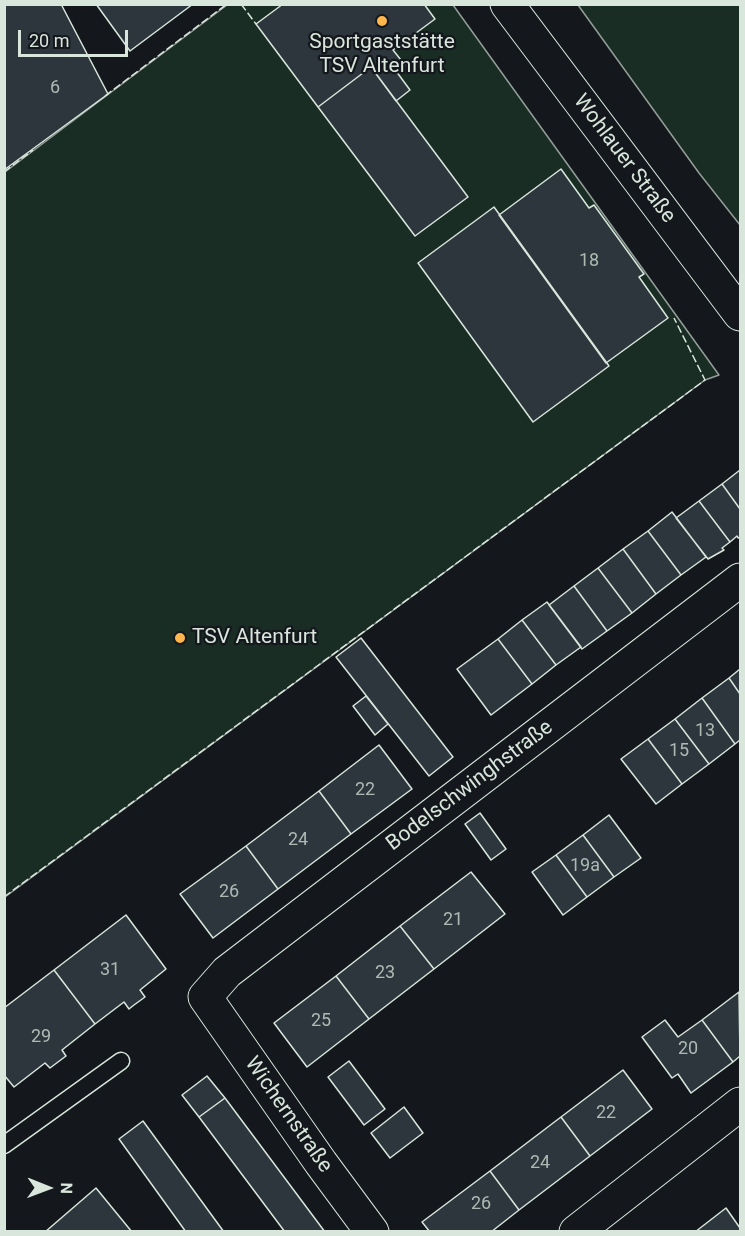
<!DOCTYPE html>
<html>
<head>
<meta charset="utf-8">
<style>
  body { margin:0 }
  #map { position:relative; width:745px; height:1236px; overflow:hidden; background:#14181c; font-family:Roboto,sans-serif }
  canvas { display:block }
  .frame { position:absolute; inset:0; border:6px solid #d8e6dc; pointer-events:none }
  .north { position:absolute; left:18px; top:1158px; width:60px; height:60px; -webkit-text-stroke:4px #14181c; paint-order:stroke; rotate:91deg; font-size:16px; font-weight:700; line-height:24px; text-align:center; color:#d8e6dc }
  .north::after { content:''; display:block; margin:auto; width:21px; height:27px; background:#d8e6dc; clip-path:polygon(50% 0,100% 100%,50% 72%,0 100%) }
  .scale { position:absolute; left:18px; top:30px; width:110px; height:27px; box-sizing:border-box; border:3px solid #d8e6dc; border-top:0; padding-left:8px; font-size:18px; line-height:21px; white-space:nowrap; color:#d8e6dc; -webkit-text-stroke:4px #14181c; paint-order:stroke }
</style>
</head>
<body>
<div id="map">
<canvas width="745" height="1236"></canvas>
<div class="frame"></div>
<div class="north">N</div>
<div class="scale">20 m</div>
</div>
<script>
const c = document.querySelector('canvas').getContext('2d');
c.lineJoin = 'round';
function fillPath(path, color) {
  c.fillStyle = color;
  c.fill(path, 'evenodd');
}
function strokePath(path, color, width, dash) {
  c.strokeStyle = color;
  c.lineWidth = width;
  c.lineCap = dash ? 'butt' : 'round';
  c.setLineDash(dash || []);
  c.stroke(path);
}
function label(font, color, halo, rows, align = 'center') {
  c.font = font + ' Roboto,sans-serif';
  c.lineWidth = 4.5;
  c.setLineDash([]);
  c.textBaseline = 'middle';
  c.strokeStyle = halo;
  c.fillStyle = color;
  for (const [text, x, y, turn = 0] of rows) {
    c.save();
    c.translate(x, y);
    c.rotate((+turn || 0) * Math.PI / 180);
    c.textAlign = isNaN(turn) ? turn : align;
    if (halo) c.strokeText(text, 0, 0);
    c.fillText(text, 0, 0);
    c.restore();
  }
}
const green = new Path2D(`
  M227,5h226l266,370 -14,5 -700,517v-725z
  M578,5h162v220l-41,-52z`);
fillPath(green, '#1a2d24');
strokePath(green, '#939e99', 1.5);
const building = new Path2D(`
  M4,4h57l47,90 -104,76z
  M96,4h97l-63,47z
  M283,4h141l11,15 -42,31 12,15 -9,6 14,19 -14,11 -25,-34 -53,40 -62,-83z
  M371,67l97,130 -53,39 -97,-129z
  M561,169l28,39 5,-3 50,69 -5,3 29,41 -62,45 -107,-148z
  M494,207l115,159 -76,56 -115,-159z
  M740,470v39l-18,-25z
  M722,484l18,25v28l-2,1 -1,-2 -7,6 -31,-41z
  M699,501l31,41 -8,6 2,2 -16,9 -32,-41z
  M672,512l34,45 -25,18 -33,-44z
  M648,531l33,44 -25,19 -33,-45z
  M623,549l33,45 -24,19 -34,-45z
  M598,568l34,45 -25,18 -33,-45z
  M574,586l33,45 -25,18 -33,-44z
  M547,602l34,45 -25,18 -34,-45z
  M522,620l34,45 -24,19 -34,-45z
  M361,638l92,119 -24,19 -93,-119z
  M498,639l34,45 -41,31 -34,-46z
  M740,669v25l-11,-16z
  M729,678l11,16v46l-5,4 -33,-46z
  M366,696l22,28 -13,11 -22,-29z
  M702,698l33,46 -26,20 -34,-45z
  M675,719l34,45 -27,20 -34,-45z
  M648,739l34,45 -26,20 -35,-45z
  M379,745l33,44 -61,45 -32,-43z
  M319,791l32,43 -73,55 -32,-43z
  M480,813l26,36 -15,11 -26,-36z
  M609,815l32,43 -27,19 -31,-42z
  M583,835l31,42 -27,20 -31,-42z
  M246,846l32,43 -65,49 -33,-44z
  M556,855l31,42 -24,18 -31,-43z
  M471,872l34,42 -71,55 -34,-43z
  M126,915l40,54 -26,21 5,7 -11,8 -5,4 -5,-7 -29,22 -41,-54z
  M400,926l34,43 -65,50 -33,-43z
  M54,970l41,54 -33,26 4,6 -16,12 -5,-5 -31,24 -10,-12v-67z
  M336,976l33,43 -62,48 -33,-44z
  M739,992l1,64 -7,6 -31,-42z
  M665,1020l13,17 24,-17 31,42 -42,31 -13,-19 -6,4 -30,-41z
  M349,1061l36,48 -21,16 -36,-48z
  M623,1070l29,39 -62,47 -29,-39z
  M207,1076l18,22 -26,19 -17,-22z
  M225,1098l100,134h-40l-86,-115z
  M404,1107l19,26 -33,25 -19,-25z
  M561,1117l29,39 -71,54 -29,-39z
  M143,1121l81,111h-38l-67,-93z
  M490,1171l29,39 -28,22h-61l-8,-10z
  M96,1188l36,44h-87z
  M726,1208l14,20v4h-45z`);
fillPath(building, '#2c363c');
strokePath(building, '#d8e6dc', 1.5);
const lane = new Path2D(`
  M4,1145l117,-84`);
const street = new Path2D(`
  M507,4l233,310
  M372,1232l-51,-69 -116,-166 22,-25 513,-392
  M576,1232l164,-128`);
strokePath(lane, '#d8e6dc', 19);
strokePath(street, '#d8e6dc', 35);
strokePath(lane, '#14181c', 16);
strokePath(street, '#14181c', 33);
strokePath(new Path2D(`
  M241,4l15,20
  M105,96l122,-92
  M4,172l29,-22
  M4,897l701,-517 -31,-62`), '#d8e6dc', 1.5, [8, 3]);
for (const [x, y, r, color] of [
  [382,21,6,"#ffb74d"],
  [180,638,6,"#ffb74d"]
]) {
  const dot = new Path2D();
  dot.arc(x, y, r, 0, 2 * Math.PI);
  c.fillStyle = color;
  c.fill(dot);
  strokePath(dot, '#14181c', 2);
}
label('18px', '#adbab4', null, [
  ["6",55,88],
  ["18",589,261],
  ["13",705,731],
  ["15",679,751],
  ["22",365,790],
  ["24",298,840],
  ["19a",585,866],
  ["26",229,892],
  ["21",453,920],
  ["31",110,970],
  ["23",385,973],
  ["25",321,1021],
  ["29",41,1037],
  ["20",688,1049],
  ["22",606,1113],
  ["24",540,1163],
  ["26",481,1204]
]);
label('21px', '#d8e6dc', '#14181c', [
  ["Sportgaststätte",382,43],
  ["TSV Altenfurt",382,67],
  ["TSV Altenfurt",192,638,"left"]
]);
label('21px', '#d8e6dc', '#14181c', [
  ["Wohlauer Straße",624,159,53],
  ["Bodelschwinghstraße",470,786,-37],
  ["Wichernstraße",288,1115,55]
]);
</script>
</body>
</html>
